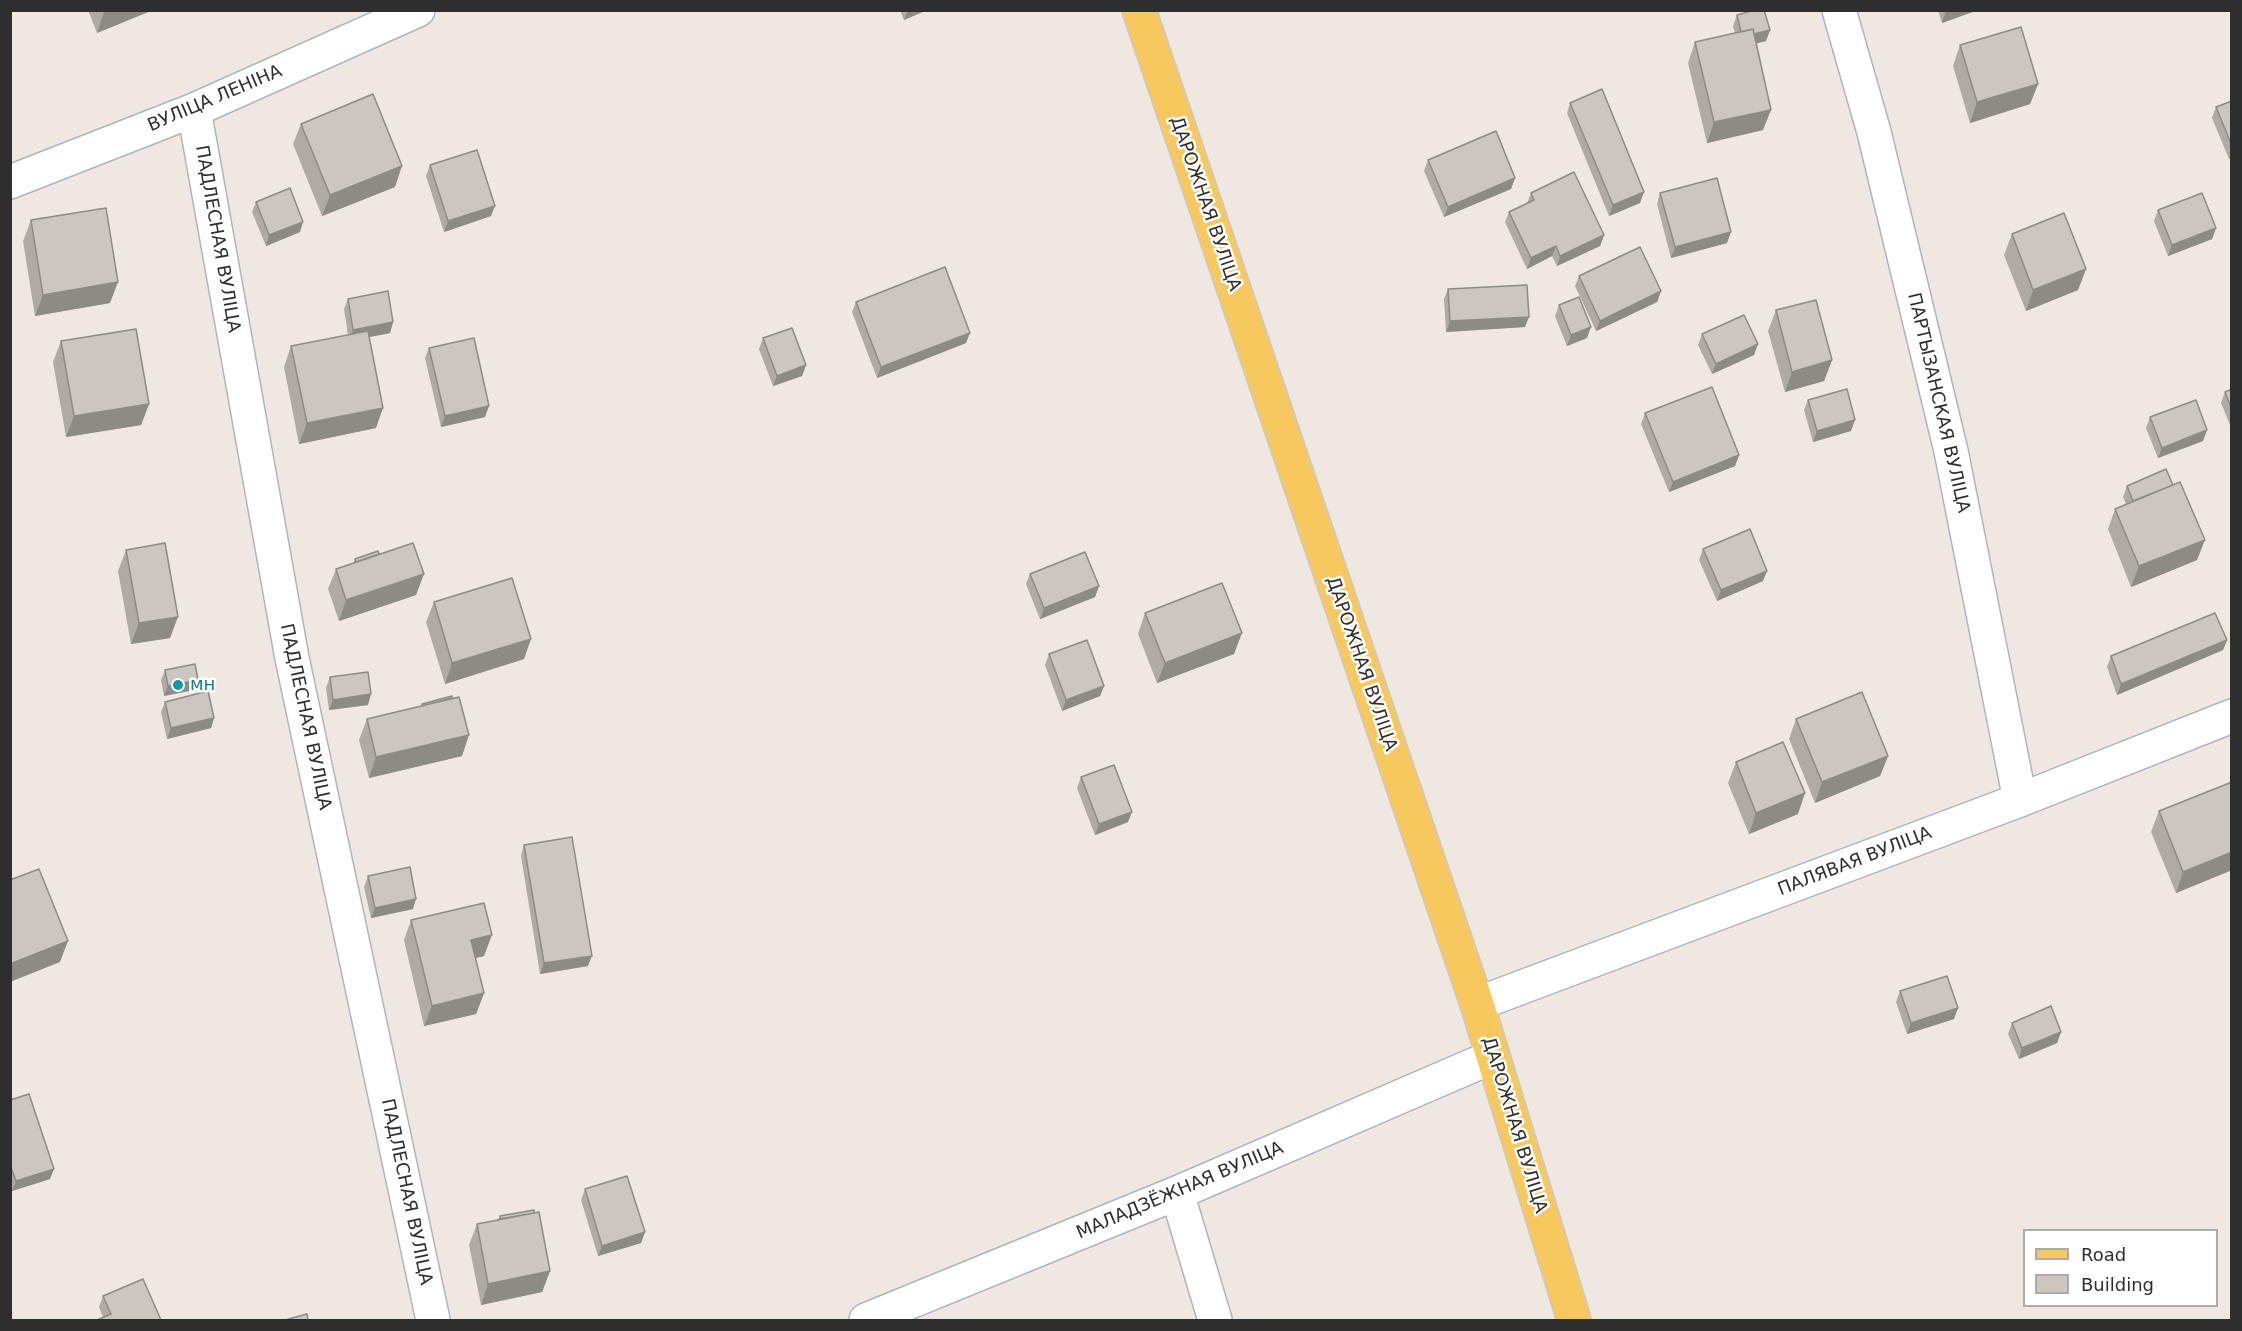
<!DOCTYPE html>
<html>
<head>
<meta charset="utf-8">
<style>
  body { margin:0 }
  #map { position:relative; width:2242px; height:1331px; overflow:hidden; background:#efe8e0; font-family:"DejaVu Sans",sans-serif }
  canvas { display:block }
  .frame { position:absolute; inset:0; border:12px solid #2e2e2e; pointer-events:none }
  .legend { position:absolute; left:2023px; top:1229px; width:195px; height:78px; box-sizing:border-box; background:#fff; border:2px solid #ababab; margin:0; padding:8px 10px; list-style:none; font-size:18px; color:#2e2e2e }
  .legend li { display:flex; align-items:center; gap:12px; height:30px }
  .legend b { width:30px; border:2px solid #ababab }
</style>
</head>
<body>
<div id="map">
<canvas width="2242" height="1331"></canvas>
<div class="frame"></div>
<ul class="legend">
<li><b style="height:8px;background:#f7c85e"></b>Road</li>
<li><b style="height:16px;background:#cbc6be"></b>Building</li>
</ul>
</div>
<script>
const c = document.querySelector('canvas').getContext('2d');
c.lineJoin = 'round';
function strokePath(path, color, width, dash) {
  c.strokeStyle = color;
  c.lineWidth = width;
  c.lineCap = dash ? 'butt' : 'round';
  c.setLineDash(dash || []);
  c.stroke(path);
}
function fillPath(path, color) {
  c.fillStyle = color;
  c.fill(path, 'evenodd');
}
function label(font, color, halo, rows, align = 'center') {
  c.font = font + ' "DejaVu Sans",sans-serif';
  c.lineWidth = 5;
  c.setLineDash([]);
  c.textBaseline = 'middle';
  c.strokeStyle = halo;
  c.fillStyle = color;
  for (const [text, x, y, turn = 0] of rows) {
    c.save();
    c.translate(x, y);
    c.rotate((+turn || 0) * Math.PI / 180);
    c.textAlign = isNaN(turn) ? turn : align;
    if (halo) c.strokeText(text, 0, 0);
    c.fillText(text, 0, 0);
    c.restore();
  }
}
const minor = new Path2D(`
  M1839,10l35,122 77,319 69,349
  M194,110l98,548 141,662
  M10,182l184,-72 224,-100
  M1477,1004l543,-204 212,-84
  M1177,1193l38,127
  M866,1320l311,-127 315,-136`);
const major = new Path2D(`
  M1139,10l338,994 97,316`);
strokePath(minor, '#b0b4be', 36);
strokePath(major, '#c9c9c9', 36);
strokePath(minor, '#fff', 33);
strokePath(major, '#f7c85e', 33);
fillPath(new Path2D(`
  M88,10h65l-56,23z
  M900,10h27l-23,10z
  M1938,10h40l-36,13z
  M1737,15l33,15 -4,11 -10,2 7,87 -56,13 -19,-80 7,-21 40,-9 -2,-7z
  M1960,45l78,39 -8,20 -60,19 -17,-57z
  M2232,101v57l-3,1 -17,-41 4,-11z
  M1570,103l70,100 -31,13 -42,-103z
  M301,124l94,63 -73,29 -29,-72z
  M1428,160l87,18 -4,11 -67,28 -20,-46z
  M430,165l61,51 -47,16 -18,-56z
  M1531,193l73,42 -4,11 -43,20 -5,-10 -25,13 -22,-47 4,-10 18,-9z
  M1660,193l67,50 -56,15 -14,-54z
  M256,202l44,30 -34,14 -14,-34z
  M2158,210l58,18 -4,11 -44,17 -14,-35z
  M31,220l79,83 -75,13 -12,-75z
  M2012,234l74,35 -8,21 -52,21 -22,-56z
  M1579,276l82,15 -4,11 -61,29 -21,-45z
  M1448,289l77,38 -79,5 -2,-33z
  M348,299l45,23 -3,11 -21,4 7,91 -77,16 -15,-77 7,-21 57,-11 -4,-26z
  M856,302l110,41 -89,35 -25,-66z
  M1559,305l28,33 -20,8 -12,-30z
  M1776,310l56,50 -8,21 -39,11 -17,-61z
  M1702,334l52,21 -42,19 -14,-29z
  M763,338l43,27 -4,11 -29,10 -14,-37z
  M61,341l88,63 -8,21 -75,12 -13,-75z
  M429,348l56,69 -44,10 -16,-69z
  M2232,389v41l-11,-27 4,-11z
  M1808,400l43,31 -38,11 -9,-32z
  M1645,413l94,42 -4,11 -66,26 -28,-68z
  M2150,417l53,24 -45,17 -12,-30z
  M2173,485l24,75 -66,27 -23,-58 7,-20 11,-5 -3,-7 4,-11z
  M1703,549l60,32 -46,20 -18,-41z
  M126,550l44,88 -39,6 -13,-73z
  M379,554l37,41 -77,26 -11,-32 8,-20 17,-6 2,-4z
  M1030,574l69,12 -4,11 -55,22 -14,-35z
  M434,602l90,57 -79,25 -19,-62z
  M1145,613l89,41 -77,29 -19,-49z
  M2227,640l-4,10 -106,45 -10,-28 4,-11z
  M1049,654l55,32 -4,10 -38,15 -17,-46z
  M165,670l33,10 -4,10 -30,6 -3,-16z
  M330,677l38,28 -39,5 -3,-22z
  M165,702l49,16 -3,10 -44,11 -6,-27z
  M422,704l40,52 -93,22 -10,-38 8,-21 54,-13z
  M1796,719l92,37 -8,20 -65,27 -26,-64z
  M1736,762l62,52 -49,20 -21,-51z
  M1081,777l47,45 -33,13 -18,-47z
  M2232,782v88l-56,23 -25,-61 8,-21z
  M524,845l64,121 -48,8 -19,-118z
  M368,876l45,33 -42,9 -7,-31z
  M411,920l73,36 -9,2 9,35 -8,21 -52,12 -20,-86z
  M1900,991l54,28 -47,15 -11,-32z
  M2012,1023l49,9 -4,11 -38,16 -11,-25z
  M10,1100l40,79 -38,12 -2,-4z
  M585,1189l60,43 -4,11 -43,13 -17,-56z
  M500,1216l50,55 -8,21 -61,13 -12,-60 8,-21 21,-4z
  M103,1296l58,24h-65l7,-3 -4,-10z`), '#afaaa3');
fillPath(new Path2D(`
  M109,10h44l-56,23 7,-21z
  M908,10h19l-23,10z
  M1946,10h32l-36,13z
  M1770,30l-4,11 -28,7 4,-11z
  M2038,84l-8,20 -60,19 7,-21z
  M1771,110l-8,20 -56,13 7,-21z
  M402,166l-7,21 -73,29 8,-21z
  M1515,178l-4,11 -67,28 4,-10z
  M1644,192l-4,11 -31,13 4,-11z
  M495,206l-4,10 -47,16 4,-11z
  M303,222l-3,10 -34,14 3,-11z
  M2216,228l-4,11 -44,17 4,-11z
  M1731,232l-4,11 -56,15 4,-11z
  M1604,235l-4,11 -43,20 3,-10z
  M1556,246l-4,10 -25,13 4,-11z
  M2086,269l-8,21 -52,21 7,-21z
  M118,282l-8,21 -75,13 8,-21z
  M1661,291l-4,11 -61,29 4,-10z
  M1529,317l-4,10 -79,5 4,-11z
  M393,322l-3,11 -41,8 4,-11z
  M1591,327l-4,11 -20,8 4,-11z
  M970,333l-4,10 -89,35 4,-11z
  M1758,344l-4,11 -42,19 4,-10z
  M1832,360l-8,21 -39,11 7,-20z
  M806,365l-4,11 -29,10 4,-10z
  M149,404l-8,21 -75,12 8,-21z
  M489,406l-4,11 -44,10 4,-11z
  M383,408l-7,20 -77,16 8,-21z
  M1855,420l-4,11 -38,11 4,-11z
  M2207,430l-4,11 -45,17 4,-10z
  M1739,455l-4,11 -66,26 4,-10z
  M2205,540l-8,20 -66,27 8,-21z
  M1767,571l-4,10 -46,20 4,-11z
  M424,574l-8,21 -77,26 7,-21z
  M1099,586l-4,11 -55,22 4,-11z
  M178,617l-8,21 -39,6 8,-21z
  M1242,633l-8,21 -77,29 8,-20z
  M531,639l-7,20 -79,25 7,-21z
  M2227,640l-4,10 -106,45 4,-11z
  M198,680l-4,10 -30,6 4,-10z
  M1104,686l-4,10 -38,15 4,-11z
  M371,694l-3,11 -39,5 4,-10z
  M214,718l-3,10 -44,11 4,-11z
  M469,735l-7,21 -93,22 7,-21z
  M1888,756l-8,20 -65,27 7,-21z
  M1805,793l-7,21 -49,20 7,-21z
  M1132,812l-4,10 -33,13 4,-11z
  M2232,852v18l-56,23 7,-21z
  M416,899l-3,10 -42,9 4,-10z
  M492,935l-8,21 -21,5 8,-21z
  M68,941l-8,21 -50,20v-18z
  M592,956l-4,10 -48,8 4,-11z
  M484,993l-8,21 -52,12 8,-20z
  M1958,1008l-4,11 -47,15 4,-11z
  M2061,1032l-4,11 -38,16 3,-11z
  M54,1169l-4,10 -38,12 4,-10z
  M645,1232l-4,11 -43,13 4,-10z
  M550,1271l-8,21 -61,13 7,-21z`), '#8e8b85');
const building = new Path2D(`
  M1755,10h9l6,20 -16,4 -1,-5 -12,3 -4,-17z
  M2021,27l17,57 -61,18 -17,-57z
  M1753,29l18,81 -57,12 -19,-80z
  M1602,89l42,103 -31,13 -43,-102z
  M373,94l29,72 -72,29 -29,-71z
  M2232,101v45l-16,-39z
  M1496,131l19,47 -67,29 -20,-47z
  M477,150l18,56 -47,15 -18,-56z
  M1574,172l30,63 -44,21 -4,-10 -25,12 -22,-46 25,-12 -3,-7z
  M1717,178l14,54 -56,15 -15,-54z
  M290,188l13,34 -34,13 -13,-33z
  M2202,193l14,35 -44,17 -14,-35z
  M106,208l12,74 -75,13 -12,-75z
  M2064,213l22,56 -53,21 -21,-56z
  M1640,247l21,44 -61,30 -21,-45z
  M945,267l25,66 -89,34 -25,-65z
  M1527,285l2,32 -79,4 -2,-32z
  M388,291l5,31 -40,8 -5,-31z
  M1579,297l12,30 -20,8 -12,-30z
  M1816,300l16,60 -40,12 -16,-62z
  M1744,315l14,29 -42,20 -14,-30z
  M792,328l14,37 -29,11 -14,-38z
  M136,329l13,75 -75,12 -13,-75z
  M368,331l15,77 -76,15 -16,-77z
  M474,338l15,68 -44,10 -16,-68z
  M1712,387l27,68 -66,27 -28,-69z
  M1847,389l8,31 -38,11 -9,-31z
  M2232,389v21l-7,-18z
  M2196,400l11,30 -45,18 -12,-31z
  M2166,469l7,16 -40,16 -6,-15z
  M2180,482l25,58 -66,26 -24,-57z
  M1750,529l17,42 -46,19 -18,-41z
  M165,543l13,74 -39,6 -13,-73z
  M413,543l11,31 -78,26 -10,-31z
  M378,551l1,3 -23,8 -1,-3z
  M1085,552l14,34 -55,22 -14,-34z
  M512,578l19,61 -79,24 -18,-61z
  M1222,583l20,50 -77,30 -20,-50z
  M2215,613l12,27 -106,44 -10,-28z
  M1087,640l17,46 -38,14 -17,-46z
  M195,664l3,16 -30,6 -3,-16z
  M368,672l3,22 -38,6 -3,-23z
  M208,691l6,27 -43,10 -6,-26z
  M1862,692l26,64 -66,26 -26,-63z
  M452,696v2l-30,8v-2z
  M459,697l10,38 -93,22 -9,-38z
  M1783,742l22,51 -49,20 -20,-51z
  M1114,765l18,47 -33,12 -18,-47z
  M2232,782v70l-49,20 -24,-61z
  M572,837l20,119 -48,7 -20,-118z
  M410,867l6,32 -41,9 -7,-32z
  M39,869l29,72 -58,23v-84z
  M484,903l8,32 -21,5 13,53 -52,13 -21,-86z
  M1947,976l11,32 -47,15 -11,-32z
  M2051,1006l10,26 -39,16 -10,-25z
  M29,1094l25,75 -38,12 -6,-16v-65z
  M627,1176l18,56 -43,14 -17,-57z
  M534,1210v3l-34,6v-3z
  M539,1212l11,59 -62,13 -11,-60z
  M143,1279l18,41h-64l14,-6 -8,-18z
  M307,1314l1,6h-23z`);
fillPath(building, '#cbc6be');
strokePath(building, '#8e8b85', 1.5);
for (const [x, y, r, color] of [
  [178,685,6,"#0f9aa8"]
]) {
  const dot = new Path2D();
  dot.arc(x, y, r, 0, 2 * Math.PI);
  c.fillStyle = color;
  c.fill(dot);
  strokePath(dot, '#fff', 2);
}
label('18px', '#2e2e2e', '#fff', [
  ["ВУЛІЦА ЛЕНІНА",215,99,-23],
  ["ДАРОЖНАЯ ВУЛІЦА",1205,204,71],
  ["ПАДЛЕСНАЯ ВУЛІЦА",217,239,80],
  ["ПАРТЫЗАНСКАЯ ВУЛІЦА",1938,403,77],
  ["ДАРОЖНАЯ ВУЛІЦА",1361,664,71],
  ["ПАДЛЕСНАЯ ВУЛІЦА",305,717,78],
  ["ПАЛЯВАЯ ВУЛІЦА",1855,862,-21],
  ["ДАРОЖНАЯ ВУЛІЦА",1514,1125,73],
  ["МАЛАДЗЁЖНАЯ ВУЛІЦА",1180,1191,-23],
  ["ПАДЛЕСНАЯ ВУЛІЦА",406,1192,78]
]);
label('18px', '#0d838f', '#fff', [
  ["мн",190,685]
], 'left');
</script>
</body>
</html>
